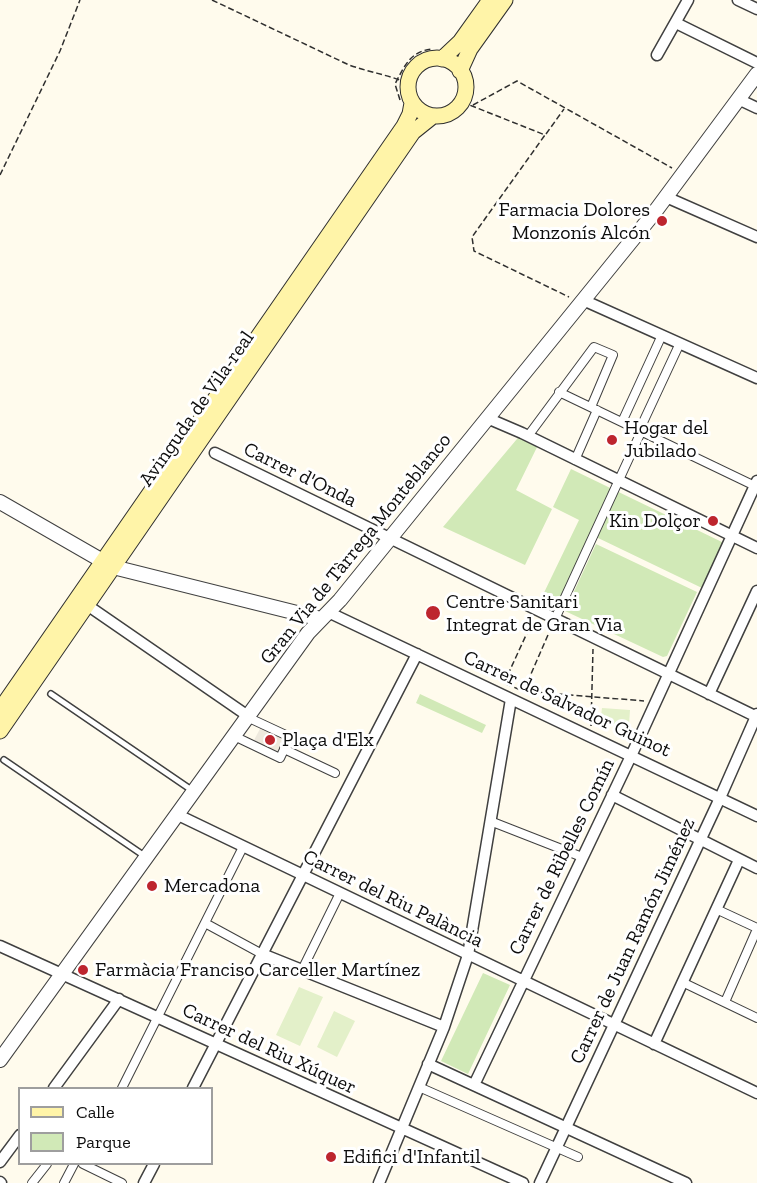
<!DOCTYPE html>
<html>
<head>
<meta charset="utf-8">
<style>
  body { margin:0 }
  #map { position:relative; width:757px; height:1183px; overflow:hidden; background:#fffbed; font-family:"Zilla Slab",serif }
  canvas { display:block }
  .legend { position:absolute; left:18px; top:1087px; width:195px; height:78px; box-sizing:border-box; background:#fff; border:2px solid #9e9e9e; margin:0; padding:8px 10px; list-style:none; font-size:18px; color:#0d0d0d }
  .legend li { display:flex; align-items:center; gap:12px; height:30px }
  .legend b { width:30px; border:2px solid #9e9e9e }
</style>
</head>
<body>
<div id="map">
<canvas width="757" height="1183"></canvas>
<ul class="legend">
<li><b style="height:8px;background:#fff4a8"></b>Calle</li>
<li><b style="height:16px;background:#d1e9b7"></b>Parque</li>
</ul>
</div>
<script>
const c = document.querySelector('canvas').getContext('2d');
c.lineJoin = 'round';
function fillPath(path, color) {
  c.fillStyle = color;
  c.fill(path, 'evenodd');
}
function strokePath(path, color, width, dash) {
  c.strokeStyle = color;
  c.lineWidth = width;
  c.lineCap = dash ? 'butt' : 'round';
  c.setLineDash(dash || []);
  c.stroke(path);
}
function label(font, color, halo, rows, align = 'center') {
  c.font = font + ' "Zilla Slab",serif';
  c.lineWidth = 6;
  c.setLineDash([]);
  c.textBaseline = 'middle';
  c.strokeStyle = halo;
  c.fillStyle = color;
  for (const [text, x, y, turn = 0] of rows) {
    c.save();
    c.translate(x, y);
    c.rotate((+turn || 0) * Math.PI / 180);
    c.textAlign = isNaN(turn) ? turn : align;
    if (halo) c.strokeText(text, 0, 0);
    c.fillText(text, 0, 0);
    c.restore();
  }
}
fillPath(new Path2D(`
  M522,433l18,8 -24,49 36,19 -27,56 -82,-38z
  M571,469l153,74 -22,45 -106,-51 -35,74 -21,-10 39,-81 -26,-13z
  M596,544l101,48 -30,64 -4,1 -98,-46z
  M420,694l66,31 -4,8 -66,-30z
  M483,973l27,12 -42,89 -27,-13z`), '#d1e9b7');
fillPath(new Path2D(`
  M602,708l28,2 -1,15 -29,-2z
  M299,987l24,10 -23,49 -24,-11z
  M334,1011l21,10 -18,36 -20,-10z`), '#e3f0c9');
fillPath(new Path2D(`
  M261,727l25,12 -7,15 -26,-12z`), '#eee9dd');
const service = new Path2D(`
  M51,694l142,97
  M4,760l142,97`);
const pedestrian = new Path2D(`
  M559,392l196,94
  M622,422l40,-87
  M639,431l41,-88
  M528,436l66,-89 19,8 -22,52
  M575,460l22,-50
  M555,619l86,-187
  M234,736l46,22 10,-21 -43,-20
  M284,749l51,24
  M490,821l92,36
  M716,909l41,19
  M205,923l57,31
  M302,970l38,-77
  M682,982l75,36
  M725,1002l32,-73
  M419,1087l159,70
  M122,1088l121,-241
  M83,1164l39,19
  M32,1183l15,-19
  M64,1183l10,-19`);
const minor = new Path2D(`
  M738,0l19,9
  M678,24l79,39
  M657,55l31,-55
  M738,99l19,9
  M666,197l91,40
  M583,300l174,78
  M487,418l35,15 235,115
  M215,453l542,264
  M87,605l161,111
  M328,612l429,204
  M709,694l48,-103
  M612,795l145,73
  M176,814l581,279
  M0,946l523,237
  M262,954l182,73
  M654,1044l85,-184
  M428,1064l258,119
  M474,1085l157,-329 126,-275
  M54,1088l65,-89
  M193,1088l224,-434
  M0,1162l20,-27
  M0,1182l1,1
  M144,1183l10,-19
  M379,1183l65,-156 24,-72 43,-256
  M540,1183l180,-385 37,-84`);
const tertiary = new Path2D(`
  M0,502l113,65 208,52
  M0,1060l308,-427 32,-33 314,-387 103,-139`);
const secondary = new Path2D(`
  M408 87a29 29 0 1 1 58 0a29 29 0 1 1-58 0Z
  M442,59l18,-17 30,-42
  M460,71l10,-22 35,-49
  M0,710l404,-584 6,-12 2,-11
  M0,731l413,-599 20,-16`);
strokePath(service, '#404040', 8);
strokePath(pedestrian, '#404040', 10);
strokePath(minor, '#404040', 13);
strokePath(tertiary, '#404040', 16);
strokePath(secondary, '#2f2f2f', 17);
strokePath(new Path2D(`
  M212,0l137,65c20,7 39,10 59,18
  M400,100l-5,-16c9,-17 15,-33 37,-35
  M462,102l83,33 -73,102 2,14 95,46
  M473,105l44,-24 155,87
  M546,134l18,-25
  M0,175l60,-124 20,-51
  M504,683l29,-63 1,1
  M506,684l17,7 121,10
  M524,690l27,-62
  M591,726l2,-77`), '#2f2f2f', 1.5, [6, 3]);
strokePath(service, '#fff', 5);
strokePath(pedestrian, '#fff', 8);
strokePath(minor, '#fff', 10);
strokePath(tertiary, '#fff', 14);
strokePath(secondary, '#fff4a8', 15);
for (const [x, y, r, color] of [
  [662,221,6,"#bd252e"],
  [612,440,6,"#bd252e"],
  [713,521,6,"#bd252e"],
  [433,613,8,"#bd252e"],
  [270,740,6,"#bd252e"],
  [152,886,6,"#bd252e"],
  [83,970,6,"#bd252e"],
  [331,1157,6,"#bd252e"]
]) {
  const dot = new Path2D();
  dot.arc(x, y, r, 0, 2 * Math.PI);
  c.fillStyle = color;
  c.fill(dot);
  strokePath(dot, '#fff', 2);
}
label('20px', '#0d0d0d', '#fff', [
  ["Farmacia Dolores",650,210,"right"],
  ["Monzonís Alcón",650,233,"right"],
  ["Hogar del",624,428],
  ["Jubilado",624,451],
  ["Kin Dolçor",701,521,"right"],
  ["Centre Sanitari",446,602],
  ["Integrat de Gran Via",446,625],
  ["Plaça d'Elx",282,740],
  ["Mercadona",164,886],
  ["Farmàcia Franciso Carceller Martínez",95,970],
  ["Edifici d'Infantil",343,1157]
], 'left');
label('20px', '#0d0d0d', '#fff', [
  ["Avinguda de Vila-real",197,409,-55],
  ["Carrer d'Onda",300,475,26],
  ["Gran Via de Tàrrega Monteblanco",356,549,-51],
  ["Carrer de Salvador Guinot",567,704,25],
  ["Carrer de Ribelles Comín",562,857,-64],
  ["Carrer del Riu Palància",393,899,26],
  ["Carrer de Juan Ramón Jiménez",633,941,-65],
  ["Carrer del Riu Xúquer",269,1049,25]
]);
</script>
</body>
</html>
